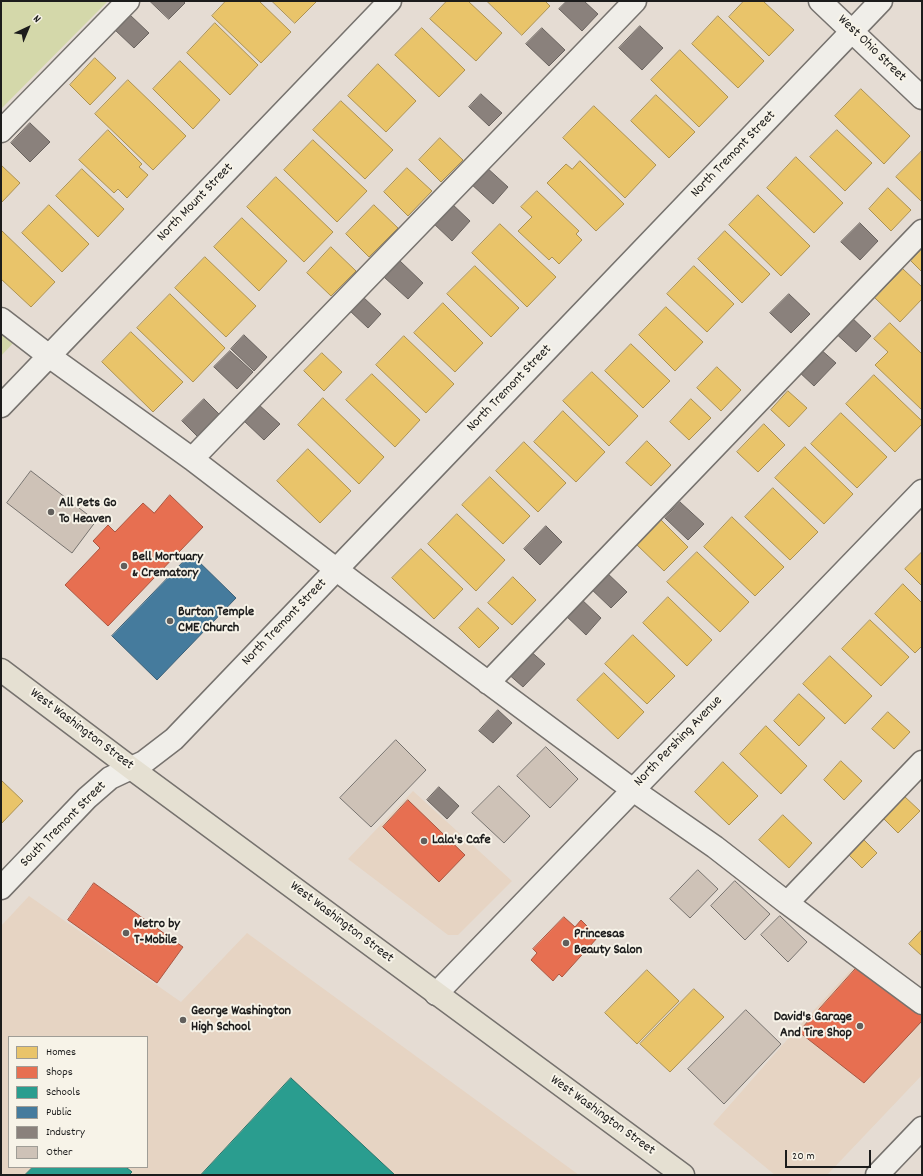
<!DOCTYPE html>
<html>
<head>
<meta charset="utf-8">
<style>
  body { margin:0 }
  #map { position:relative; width:923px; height:1176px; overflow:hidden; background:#e5dcd3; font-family:Dekko,sans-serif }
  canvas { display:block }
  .frame { position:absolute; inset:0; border:2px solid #1c1c1c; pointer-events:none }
  .legend { position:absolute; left:8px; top:1036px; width:140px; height:132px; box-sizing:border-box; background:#f7f3e8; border:1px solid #9f9d96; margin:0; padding:5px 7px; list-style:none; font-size:12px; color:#1c1c1c }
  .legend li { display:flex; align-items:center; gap:8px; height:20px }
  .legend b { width:20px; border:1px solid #9f9d96 }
  .north { position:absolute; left:8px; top:8px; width:40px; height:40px; -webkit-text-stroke:3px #f7f3e8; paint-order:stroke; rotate:44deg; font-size:11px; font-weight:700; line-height:16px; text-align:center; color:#1c1c1c }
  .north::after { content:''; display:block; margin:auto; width:14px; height:18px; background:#1c1c1c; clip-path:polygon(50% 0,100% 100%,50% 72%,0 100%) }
  .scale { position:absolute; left:785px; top:1150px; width:86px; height:18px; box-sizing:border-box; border:2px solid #1c1c1c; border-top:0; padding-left:5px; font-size:12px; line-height:14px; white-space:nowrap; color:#1c1c1c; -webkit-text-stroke:3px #f7f3e8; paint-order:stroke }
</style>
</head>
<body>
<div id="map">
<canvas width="923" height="1176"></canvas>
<div class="frame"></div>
<ul class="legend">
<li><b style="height:11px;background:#e9c46a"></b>Homes</li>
<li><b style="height:11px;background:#e76f51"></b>Shops</li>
<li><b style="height:11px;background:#2a9d8f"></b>Schools</li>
<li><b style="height:11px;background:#457b9d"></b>Public</li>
<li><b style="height:11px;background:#8a817c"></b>Industry</li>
<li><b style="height:11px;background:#cec2b7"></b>Other</li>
</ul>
<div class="north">N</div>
<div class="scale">20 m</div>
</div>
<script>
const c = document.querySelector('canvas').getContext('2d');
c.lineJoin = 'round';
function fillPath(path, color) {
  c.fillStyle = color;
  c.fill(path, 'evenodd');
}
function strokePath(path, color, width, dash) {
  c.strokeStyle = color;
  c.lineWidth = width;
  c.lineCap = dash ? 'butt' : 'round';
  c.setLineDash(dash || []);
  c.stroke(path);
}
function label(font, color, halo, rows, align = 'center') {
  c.font = font + ' Dekko,sans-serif';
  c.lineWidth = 4;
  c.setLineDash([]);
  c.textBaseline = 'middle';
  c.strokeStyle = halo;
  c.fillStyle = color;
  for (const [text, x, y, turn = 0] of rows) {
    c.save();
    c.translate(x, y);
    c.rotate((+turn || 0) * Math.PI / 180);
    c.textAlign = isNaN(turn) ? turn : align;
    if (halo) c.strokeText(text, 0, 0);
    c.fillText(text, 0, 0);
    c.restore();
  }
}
fillPath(new Path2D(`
  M413,791l99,90 -54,54h-10l-100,-76z
  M29,896l152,106 66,-69 332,242h-578v-249zM9,1037h138v130h-138z
  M859,961l63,46v68l-95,100h-52l-62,-51 80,-91z`), '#e6d4c3');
fillPath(new Path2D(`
  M1,1h107l-107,108z
  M1,326l14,15 -14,15z`), '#d4d8aa');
const homes = new Path2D(`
  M226,1h33l32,31 -30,31 -49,-47z
  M272,1h45l-22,22z
  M447,1h21l34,32 -26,28 -46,-42z
  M487,1h58l5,5 -28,29z
  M744,1h19l31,29 -25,26 -40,-39z
  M718,16l46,45 -26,27 -46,-44z
  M215,23l43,42 -28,30 -43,-42z
  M422,28l43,42 -26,27 -44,-42z
  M680,50l48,47 -29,30 -48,-47z
  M95,58l21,20 -26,27 -20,-20z
  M180,61l40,39 -27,29 -40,-40z
  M378,64l38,37 -30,31 -38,-36z
  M128,80l58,56 -33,34 -58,-56z
  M861,89l49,47 -26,28 -49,-48z
  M656,95l39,37 -26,26 -38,-37z
  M341,101l52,49 -28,29 -52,-49z
  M594,106l62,59 -31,33 -62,-60z
  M108,130l34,34 -3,3 9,8 -21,23 -9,-9 -4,4 -35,-33z
  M837,130l35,33 -27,28 -35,-34z
  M440,138l23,22 -22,22 -22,-22z
  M313,140l54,51 -30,31 -53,-52z
  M921,152l1,1v47l-1,1 -25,-24z
  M796,157l47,46 -29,30 -47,-45z
  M580,161l44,43 -28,27 -49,-48 19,-19 6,5z
  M1,165l19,18 -18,19h-1z
  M407,168l25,23 -24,25 -24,-24z
  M82,169l42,40 -26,28 -42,-41z
  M276,177l57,55 -29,30 -57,-55z
  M888,188l23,22 -20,21 -22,-22z
  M537,191l42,40 -3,3 6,6 -23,24 -7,-7 -3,3 -31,-29 14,-14 -11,-10z
  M758,195l52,51 -29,30 -52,-51z
  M49,205l40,39 -27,28 -40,-39z
  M374,205l24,23 -29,29 -23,-23z
  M242,218l45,43 -28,30 -45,-44z
  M500,224l56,53 -29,30 -55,-54z
  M1,230l54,52 -24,25 -30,-28z
  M725,231l45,43 -28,29 -44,-44z
  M331,247l25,24 -25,25 -24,-23z
  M922,249v23l-11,-11z
  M205,257l51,49 -30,31 -51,-49z
  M475,266l44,42 -28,29 -44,-43z
  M694,266l40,38 -27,28 -40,-38z
  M903,269l19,18v12l-22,23 -25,-24z
  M170,294l55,54 -32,34 -56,-54z
  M443,303l40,40 -28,29 -41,-39z
  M666,307l37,35 -28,29 -36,-36z
  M890,323l32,31v56l-47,-45 13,-13 -14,-13z
  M131,332l52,50 -30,30 -51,-50z
  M404,336l50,48 -28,29 -50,-48z
  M631,344l39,37 -27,27 -38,-37z
  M322,353l20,19 -18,19 -20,-20z
  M717,367l24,23 -20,21 -24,-23z
  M592,372l46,44 -29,30 -46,-45z
  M372,374l48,46 -25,27 -49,-47z
  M874,375l48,46v3l-27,28 -49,-48z
  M788,391l19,17 -18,19 -18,-17z
  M323,398l61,59 -25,27 -61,-59z
  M691,399l20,19 -22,22 -19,-18z
  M563,411l42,41 -29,30 -42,-40z
  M841,413l46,44 -30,31 -46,-44z
  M764,424l21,21 -27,27 -21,-20z
  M647,441l24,24 -20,21 -25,-23z
  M524,442l42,41 -28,29 -42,-41z
  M805,447l48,47 -29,30 -49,-46z
  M308,449l43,42 -31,32 -43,-42z
  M490,477l40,39 -27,28 -41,-39z
  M773,488l45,44 -28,28 -45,-43z
  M457,514l48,46 -29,31 -48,-47z
  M732,517l52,50 -29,29 -51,-49z
  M660,519l28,28 -24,24 -28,-27z
  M421,549l42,40 -29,30 -42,-41z
  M697,552l52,50 -29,30 -53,-50z
  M922,552v34l-17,-17z
  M513,577l23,23 -24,25 -24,-22z
  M903,584l19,19v43l-7,7 -40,-39z
  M668,597l44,43 -25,26 -44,-43z
  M478,608l21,20 -20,20 -20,-20z
  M870,620l39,37 -28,29 -39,-37z
  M633,635l42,41 -28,28 -42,-40z
  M830,656l42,40 -27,28 -42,-40z
  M604,673l40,39 -26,27 -41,-39z
  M799,694l26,24 -26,28 -25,-25z
  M888,712l22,20 -16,17 -22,-20z
  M766,726l41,40 -26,28 -41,-40z
  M841,761l21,20 -18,19 -20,-20z
  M723,762l35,34 -29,29 -34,-33z
  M1,780l22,21 -22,23z
  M904,796l16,15 -22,22 -16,-16z
  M783,815l29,28 -23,25 -30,-28z
  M861,837l16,16 -15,15 -16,-16z
  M922,930v26l-13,-12z
  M647,970l32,31 -42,43 -32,-31z
  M694,989l30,28 -54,55 -30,-28z`);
fillPath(homes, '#e9c46a');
strokePath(homes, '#ac9253', 1);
const shops = new Path2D(`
  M170,495l33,32 -95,99 -43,-41 35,-37 -7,-7 15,-16 7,7 28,-29 11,10z
  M408,800l57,55 -26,27 -56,-55z
  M94,883l89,64 -26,36 -89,-63z
  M564,917l11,10 6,-7 17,17 -36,40 -3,-3 -6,7 -22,-21 6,-7 -4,-4z
  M859,965l63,45v11l-58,62 -65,-51z`);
fillPath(shops, '#e76f51');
strokePath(shops, '#aa5641', 1);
const schools = new Path2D(`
  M291,1078l104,97h-194z
  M33,1167h93l6,5 -3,3h-104z`);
fillPath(schools, '#2a9d8f');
strokePath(schools, '#26766c', 1);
const public = new Path2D(`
  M191,554l45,44 -79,82 -45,-44z`);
fillPath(public, '#457b9d');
strokePath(public, '#395e76', 1);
const industry = new Path2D(`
  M150,1h33l2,2 -16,16z
  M567,1h17l14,13 -16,17 -23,-22z
  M129,14l20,19 -15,15 -20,-19z
  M640,26l23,22 -21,22 -23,-22z
  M542,28l23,22 -16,16 -23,-22z
  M481,94l21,19 -13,13 -20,-19z
  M30,123l20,19 -20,20 -19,-19z
  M485,166l23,21 -15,17 -23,-21z
  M450,202l20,19 -18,20 -20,-19z
  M860,223l18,18 -18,19 -19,-18z
  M400,261l23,22 -15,16 -24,-22z
  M789,294l21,20 -19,19 -21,-20z
  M362,296l19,18 -13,14 -19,-18z
  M848,314l23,22 -15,16 -24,-22z
  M244,335l23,22 -13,14 -23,-22z
  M819,348l17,15 -22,23 -17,-16z
  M230,351l23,21 -16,17 -23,-22z
  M204,399l16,16 -22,22 -16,-16z
  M258,404l22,20 -16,16 -21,-20z
  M680,502l24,22 -16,16 -23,-22z
  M546,526l16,16 -22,23 -16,-16z
  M604,570l23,22 -16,16 -23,-22z
  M578,596l23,22 -15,17 -23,-22z
  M528,649l17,15 -22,23 -17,-15z
  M498,710l14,13 -19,20 -14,-12z
  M439,787l20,19 -12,13 -20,-19z`);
fillPath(industry, '#8a817c');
strokePath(industry, '#69635f', 1);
const building = new Path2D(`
  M31,471l65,50 -24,32 -65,-50z
  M396,740l30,30 -55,57 -31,-29z
  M546,747l32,32 -28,29 -33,-32z
  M499,786l31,30 -26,27 -32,-30z
  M698,870l20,19 -28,29 -20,-19z
  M735,881l35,33 -25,26 -34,-34z
  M780,916l27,26 -19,20 -27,-27z
  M746,1010l35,34 -57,60 -36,-35z`);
fillPath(building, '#cec2b7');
strokePath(building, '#76726e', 1);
const minor = new Path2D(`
  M820,1l102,97
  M1,131l127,-130
  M1,319l48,37 143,103 162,124 279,207 82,57 72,56 135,100
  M1,406l389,-405
  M192,459l443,-458
  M488,683l434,-452
  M1,888l86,-90 23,-20 34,-16 30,-23 707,-738
  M787,903l135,-141
  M436,994l486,-503
  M877,1175l45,-47`);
const major = new Path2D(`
  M1,670l130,98 552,407`);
strokePath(minor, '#76726e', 25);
strokePath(major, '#76726e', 25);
strokePath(minor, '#f0eee9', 22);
strokePath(major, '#e5e0d2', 22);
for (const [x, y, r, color] of [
  [51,512,4,"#625f5c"],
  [124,566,4,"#625f5c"],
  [170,621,4,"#625f5c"],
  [424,841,4,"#625f5c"],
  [126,933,4,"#625f5c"],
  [566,943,4,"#625f5c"],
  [183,1020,4,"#625f5c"],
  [860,1026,4,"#625f5c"]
]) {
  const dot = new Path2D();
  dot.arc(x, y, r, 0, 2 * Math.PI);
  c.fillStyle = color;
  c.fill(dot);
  strokePath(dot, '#f7f3e8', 1.5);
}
label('14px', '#1c1c1c', '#f7f3e8', [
  ["West Ohio Street",871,49,44],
  ["North Tremont Street",734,155,-46],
  ["North Mount Street",196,203,-46],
  ["North Tremont Street",510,389,-46],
  ["North Tremont Street",285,623,-46],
  ["West Washington Street",81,730,37],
  ["North Pershing Avenue",679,742,-46],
  ["South Tremont Street",64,825,-45],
  ["West Washington Street",341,923,37],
  ["West Washington Street",602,1116,36]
]);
label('bold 14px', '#1c1c1c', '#f7f3e8', [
  ["All Pets Go",59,504],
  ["To Heaven",59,520],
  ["Bell Mortuary",132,558],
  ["& Crematory",132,574],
  ["Burton Temple",178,613],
  ["CME Church",178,629],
  ["Lala's Cafe",432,841],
  ["Metro by",134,925],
  ["T-Mobile",134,941],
  ["Princesas",574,935],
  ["Beauty Salon",574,951],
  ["George Washington",191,1012],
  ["High School",191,1028],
  ["David's Garage",852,1018,"right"],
  ["And Tire Shop",852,1034,"right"]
], 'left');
</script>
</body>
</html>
